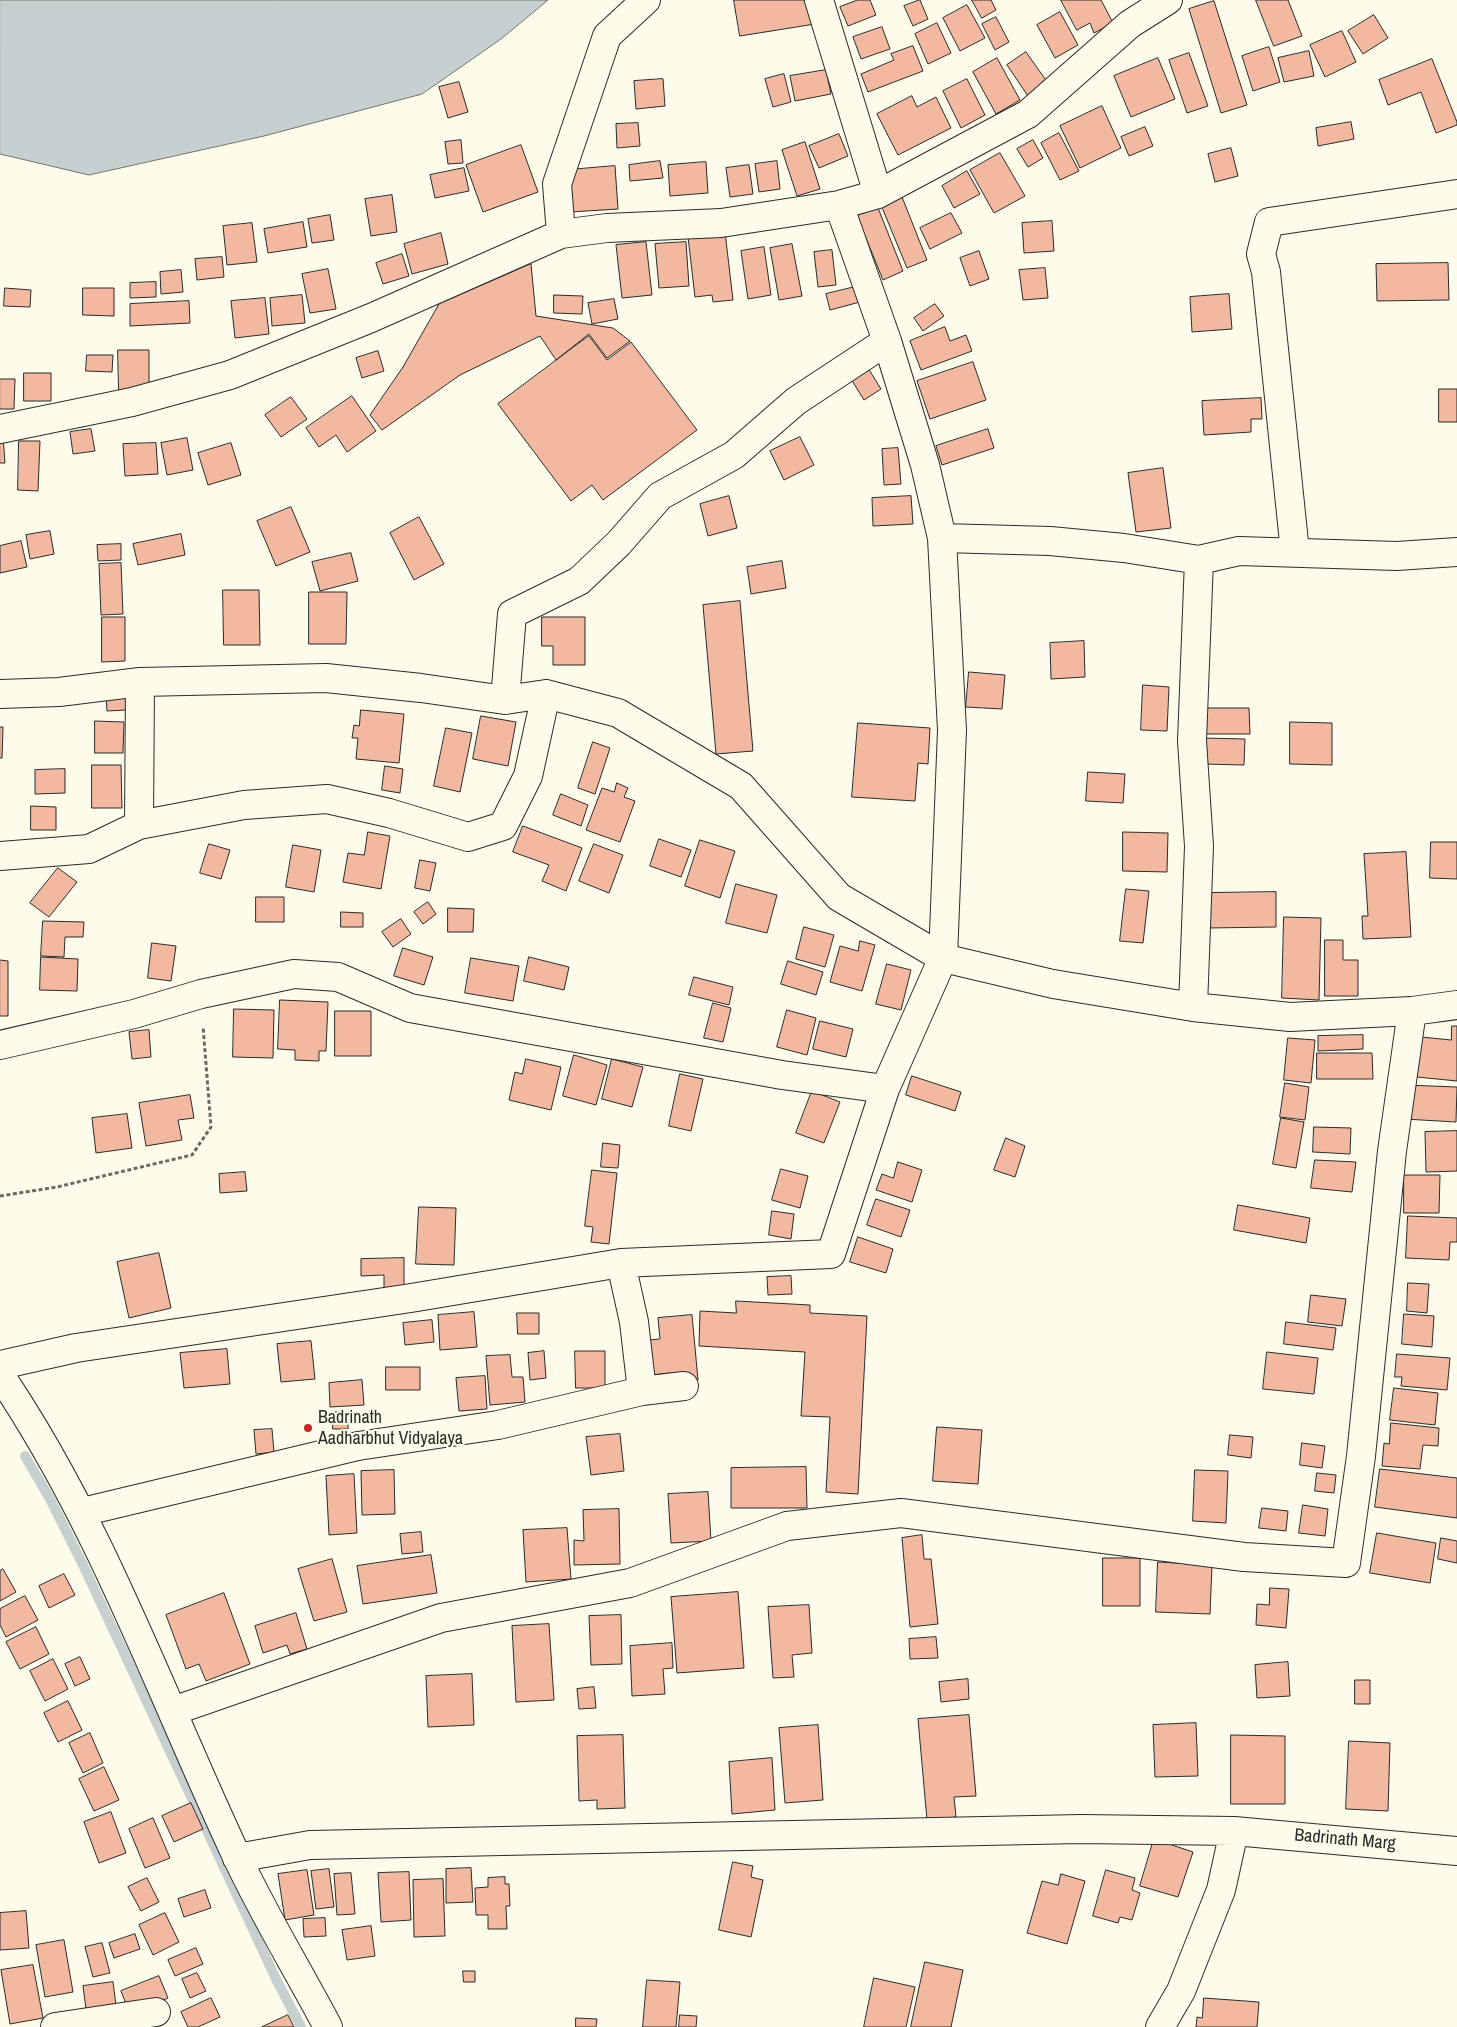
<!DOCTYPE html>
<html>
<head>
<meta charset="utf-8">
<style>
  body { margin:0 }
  canvas { display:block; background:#fdfbea }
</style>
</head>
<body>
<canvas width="1457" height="2027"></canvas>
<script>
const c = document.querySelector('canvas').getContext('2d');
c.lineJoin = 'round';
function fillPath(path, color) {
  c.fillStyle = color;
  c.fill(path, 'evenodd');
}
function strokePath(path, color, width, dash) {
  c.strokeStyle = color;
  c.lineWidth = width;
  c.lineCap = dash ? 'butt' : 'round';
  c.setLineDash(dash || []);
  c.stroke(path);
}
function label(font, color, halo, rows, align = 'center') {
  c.font = font + ' "Archivo Narrow",sans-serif';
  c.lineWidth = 4;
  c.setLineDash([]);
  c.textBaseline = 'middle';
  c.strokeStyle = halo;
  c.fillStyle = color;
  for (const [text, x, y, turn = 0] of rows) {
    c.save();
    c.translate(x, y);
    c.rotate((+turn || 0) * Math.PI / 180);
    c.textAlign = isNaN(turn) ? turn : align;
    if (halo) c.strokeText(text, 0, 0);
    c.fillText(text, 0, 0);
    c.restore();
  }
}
const water = new Path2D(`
  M0,0h548l-47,39 -79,55 -158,42 -175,39 -89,-21z`);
fillPath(water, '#c7d0d0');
strokePath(water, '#74746e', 1);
strokePath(new Path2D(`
  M25,1456l25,43 34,68 192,412 25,48`), '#c7d0d0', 10);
const building = new Path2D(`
  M734,0h77l4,24 -75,12z
  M858,0h12l6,15 -28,11 -8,-19z
  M920,0l8,19 -15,7 -9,-20z
  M972,0h19l5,10 -14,8z
  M1061,0h40l12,23 -19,10 -4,-10 -13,7z
  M1256,0h32l14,36 -28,10z
  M1214,1l33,104 -26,8 -32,-104z
  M967,5l18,33 -25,13 -17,-33z
  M1060,12l18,33 -23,13 -18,-33z
  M1374,15l14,23 -25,16 -15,-23z
  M996,17l13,25 -14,8 -13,-26z
  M937,23l14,30 -23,11 -13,-30z
  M882,27l8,22 -29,10 -8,-22z
  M1342,31l14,31 -31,15 -15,-32z
  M913,46l10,25 -55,21 -7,-18 33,-14 -3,-6z
  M1269,47l11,35 -27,9 -11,-35z
  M1309,51l5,25 -30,6 -6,-24z
  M1026,52l22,31 -20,13 -21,-31z
  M1189,53l19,53 -21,7 -18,-53z
  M997,58l23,42 -24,14 -23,-42z
  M1158,58l17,41 -44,18 -17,-41z
  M1432,59l25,63v3l-21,8 -15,-41 -33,13 -9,-25z
  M826,70l5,24 -36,7 -5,-25z
  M784,74l7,28 -18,5 -8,-28z
  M663,79l2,27 -29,3 -2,-28z
  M967,79l18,36 -24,13 -18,-37z
  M459,82l9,30 -20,6 -9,-31z
  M912,96l5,11 19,-10 15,31 -53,27 -21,-41z
  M1102,106l19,42 -41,20 -20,-42z
  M1351,122l3,17 -36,7 -2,-18z
  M638,123l2,23 -23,2 -1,-24z
  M1145,127l8,19 -24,10 -8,-19z
  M1059,133l20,38 -19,9 -19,-37z
  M839,134l9,22 -29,12 -10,-22z
  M461,140l2,23 -15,1 -3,-22z
  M1033,140l10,18 -15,9 -11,-18z
  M805,142l15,47 -23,7 -15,-46z
  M521,145l17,47 -55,20 -17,-47z
  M1231,148l7,28 -23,6 -7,-28z
  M1000,153l25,43 -31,17 -24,-43z
  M660,161l3,17 -33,3 -1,-16z
  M777,161l3,28 -21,3 -4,-28z
  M706,162l2,31 -38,3 -2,-31z
  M749,165l4,29 -23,3 -4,-29z
  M615,166l3,43 -48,3 -2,-42z
  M464,168l5,23 -34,7 -5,-23z
  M967,171l13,23 -26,14 -12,-22z
  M392,195l5,37 -26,4 -6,-37z
  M902,197l25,63 -20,8 -26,-63z
  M878,208l25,63 -20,9 -26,-64z
  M951,213l11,20 -32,16 -10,-21z
  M330,215l4,25 -22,3 -4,-24z
  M1052,221l2,30 -30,2 -2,-30z
  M303,222l4,25 -39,6 -4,-24z
  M252,223l5,39 -30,3 -4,-39z
  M725,232l8,68 -20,2 -1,-7 -17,2 -7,-60z
  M441,233l7,31 -36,10 -8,-30z
  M646,242l6,53 -30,3 -6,-53z
  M686,242l3,44 -30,2 -4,-44z
  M792,244l10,52 -23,4 -9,-52z
  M764,247l7,48 -23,4 -7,-48z
  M832,250l4,35 -18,2 -4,-35z
  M979,251l10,28 -19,7 -10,-28z
  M402,254l7,22 -26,8 -7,-21z
  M222,257l2,20 -27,3 -2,-21z
  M1448,263l1,37 -72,1 -1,-37z
  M531,264l5,52 77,12 17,13 -23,17 -18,-24 -33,26 -16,-24 -80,39 -78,55 -12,-15 33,-48 36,-63z
  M1045,268l3,30 -25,2 -4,-30z
  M328,269l8,40 -26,4 -8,-39z
  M181,270l2,22 -22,2 -1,-22z
  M156,282v15l-26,1v-15z
  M855,287l5,15 -30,8 -4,-16z
  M5,288l26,2 -1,17 -26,-1z
  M83,288h31v28l-31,-1z
  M1229,294l3,35 -40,3 -2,-35z
  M302,295l3,28 -33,3 -2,-28z
  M554,295l29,1 -1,18 -28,-1z
  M265,298l4,36 -34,4 -4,-37z
  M614,299l4,20 -26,5 -4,-21z
  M189,301l1,22 -60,3v-22z
  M935,304l9,12 -21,15 -9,-13z
  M945,327l5,14 16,-6 6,16 -51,19 -11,-29z
  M589,336l18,24 24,-18 66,88 -94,70 -11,-15 -21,16 -73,-97z
  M118,350h31v40l-30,1z
  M378,351l6,20 -22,7 -6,-20z
  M87,355h26l-1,17 -26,-1z
  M973,362l13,38 -56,19 -13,-38z
  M868,368l13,21 -17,11 -13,-21z
  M24,373h27v28h-27z
  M0,379h15l-1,30h-14z
  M1439,389h18v33h-18z
  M352,396l24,35 -29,21 -11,-17 -17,12 -13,-19z
  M291,397l16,22 -26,18 -16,-22z
  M1261,398l1,21h-11v13l-47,3 -2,-34z
  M91,429l4,22 -22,3 -3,-22z
  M988,429l6,19 -52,17 -6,-19z
  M0,436h3l2,27h-5z
  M800,437l14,28 -30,15 -14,-29z
  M187,438l6,32 -26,5 -6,-32z
  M19,441h21l-2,50 -20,-1z
  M156,443l2,31 -33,2 -2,-32z
  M231,443l10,32 -33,10 -10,-32z
  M898,448l3,36 -17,1 -2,-36z
  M1163,468l8,60 -35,4 -8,-59z
  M729,496l8,32 -29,8 -8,-32z
  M911,496l2,28 -40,2 -1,-28z
  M291,507l19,45 -34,14 -19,-45z
  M419,517l25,47 -30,16 -24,-47z
  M50,531l4,23 -24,5 -4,-24z
  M181,534l4,21 -47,10 -5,-21z
  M21,541l6,26 -27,6v-27z
  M121,544v16l-23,1 -1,-16z
  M351,553l7,28 -38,10 -8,-29z
  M782,561l4,27 -35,6 -4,-27z
  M121,563l2,51 -22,1 -2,-51z
  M223,590h36l1,55h-36z
  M309,592h38l-1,52h-37z
  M740,601l13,150 -37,3 -13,-149z
  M102,617h23v44l-23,1z
  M542,617h43v48h-32v-19h-11z
  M1084,641l1,36 -34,2 -1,-36z
  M969,672l36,3 -3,34 -36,-2z
  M1143,685l26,2 -2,44 -26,-1z
  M126,693v17l-19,1 -1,-17z
  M1198,708h51l1,26h-51z
  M361,710l43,4 -5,49 -43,-4 2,-21h-6l2,-13 5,1z
  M481,716l35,6 -8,44 -35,-7z
  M95,721l29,1 -1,31h-28z
  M1290,722l42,1v42l-42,-1z
  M858,723l72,5 -2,36 -10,-1 -3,38 -63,-4z
  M0,727h3l-1,31h-2z
  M446,728l26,5 -12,59 -26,-6z
  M1203,738l42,1 -1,26 -41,-1z
  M593,742l17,6 -15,46 -17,-6z
  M92,765h29l1,43h-30z
  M385,766l18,3 -3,24 -18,-3z
  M65,769v24l-30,1v-24z
  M1088,772l37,2 -2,29 -37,-2z
  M617,783l11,5 -4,9 11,4 -15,41 -34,-12 16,-42 12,4z
  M561,794l27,11 -7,21 -28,-11z
  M31,806l25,1v23h-25z
  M523,826l59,22 -16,43 -24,-10 7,-16 -36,-13z
  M368,832l22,4 -9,53 -38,-7 5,-29 16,2z
  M1123,832l45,1 -1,39 -44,-1z
  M659,839l32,11 -10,27 -31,-11z
  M700,840l35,11 -15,47 -35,-12z
  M1431,842h26v37l-27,-1z
  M209,844l21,6 -9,29 -21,-6z
  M594,844l29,11 -14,38 -30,-12z
  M293,845l28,5 -7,42 -28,-5z
  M1406,852l5,85 -48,2 -1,-23h6l-4,-62z
  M420,860l16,3 -6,28 -15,-3z
  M58,868l19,14 -28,35 -19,-14z
  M736,884l41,11 -10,38 -41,-10z
  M1126,889l23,2 -6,52 -23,-2z
  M1276,892v35l-67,1 -1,-35z
  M256,897h28v25h-28z
  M428,902l8,12 -13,10 -9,-12z
  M448,908l26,1 -1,23h-25z
  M341,912l22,1v14h-22z
  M1284,917l37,1 -2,82 -37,-2z
  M401,919l10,15 -18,13 -11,-15z
  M43,921l41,1 -1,15h-18l-1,20 -23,-1z
  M804,927l30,8 -9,32 -29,-8z
  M1325,940h18v20h15v36h-33z
  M860,941l15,4 -13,46 -32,-9 10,-36 18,5z
  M152,943l24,3 -5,35 -23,-3z
  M403,948l30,9 -9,28 -30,-9z
  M41,957l37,2 -1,32 -37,-1z
  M529,957l40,10 -5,23 -40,-9z
  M471,958l48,8 -6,35 -48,-8z
  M0,960l8,1v55h-8z
  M788,961l35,11 -7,23 -35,-11z
  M887,964l24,6 -10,40 -25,-6z
  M694,977l39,10 -4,18 -40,-10z
  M280,1000l48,2 -2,49h-7v10l-24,-1v-10l-17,-1z
  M713,1003l18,5 -8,34 -19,-4z
  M234,1009l40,1 -1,48 -40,-1z
  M787,1010l29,8 -9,37 -30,-8z
  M335,1011h36v45h-36z
  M820,1021l33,8 -7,28 -33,-8z
  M1452,1026h5v55l-40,-4 4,-40 30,3z
  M149,1030l2,27 -19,2 -3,-27z
  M1363,1035v14l-45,2v-15z
  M1288,1038l27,2 -4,43 -27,-3z
  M1317,1053h55l1,26h-56z
  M574,1055l33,10 -11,40 -33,-9z
  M526,1059l35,8 -10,43 -42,-10 6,-28 7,2z
  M612,1059l31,8 -11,40 -30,-8z
  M680,1074l23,5 -12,52 -22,-5z
  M912,1076l49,16 -6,19 -49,-16z
  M1285,1083l24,4 -4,33 -25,-3z
  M1405,1085l52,2 -1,35 -52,-3z
  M812,1091l28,11 -16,41 -28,-10z
  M190,1095l4,23 -16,2 4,20 -36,6 -7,-43z
  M127,1114l5,34 -36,5 -4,-35z
  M1281,1118l23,4 -8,46 -23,-4z
  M1314,1127l37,1 -1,26 -37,-2z
  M1457,1131v40l-31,1 -1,-40z
  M1006,1138l19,8 -10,31 -21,-7z
  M603,1143l17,2 -2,23 -17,-1z
  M1315,1160l41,2 -4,30 -41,-4z
  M898,1162l24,8 -10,32 -36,-12 6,-16 11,4z
  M781,1169l27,7 -8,32 -28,-8z
  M592,1170l25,3 -8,71 -18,-2 2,-15 -8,-1z
  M245,1172l2,19 -27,2 -1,-19z
  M1404,1175h36l-1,38h-35z
  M876,1199l34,11 -9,27 -34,-12z
  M1238,1205l72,13 -4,25 -72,-13z
  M419,1207l37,1 -2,57 -38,-1z
  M772,1211l22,3 -3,25 -22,-4z
  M1408,1216l49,2v24h-7l-1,18 -43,-2z
  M858,1237l35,12 -7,24 -36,-11z
  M159,1253l12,55 -42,10 -12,-56z
  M404,1258v34h-20v-17l-23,1v-17z
  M791,1276l1,18 -24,1 -1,-18z
  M1408,1283l21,1 -2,29 -20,-2z
  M1311,1295l35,4 -4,27 -34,-4z
  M736,1301l74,4v8l57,3 -9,178 -32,-2 4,-75 -29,-1 4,-64 -106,-6 1,-35 36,2z
  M474,1312l3,35 -37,3 -2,-35z
  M517,1313h22v21h-21z
  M1404,1314l30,2 -2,31 -30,-3z
  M692,1315l6,65 -27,3 -1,-10 -29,3 -3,-35 22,-2 -2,-21z
  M432,1320l2,22 -29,3 -2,-22z
  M1286,1322l50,6 -3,22 -49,-6z
  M311,1341l4,38 -34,3 -4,-38z
  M227,1349l3,35 -46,4 -4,-35z
  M544,1351l2,27 -16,2 -2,-27z
  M575,1351h30v37h-29z
  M1267,1352l51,6 -4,36 -51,-5z
  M1397,1354l53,4 -3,32 -46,-4 1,-9h-7z
  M510,1355l2,22h11l2,25 -35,3 -4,-49z
  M386,1367h34v23h-34z
  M485,1376l2,33 -28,2 -3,-33z
  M362,1380l2,25 -34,2 -1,-24z
  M1394,1388l44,5 -3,32 -45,-5z
  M333,1412h15v17h-15z
  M1391,1423l48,5 -1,18 -15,-1 -3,24 -38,-3 2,-23 5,1z
  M937,1427l45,3 -4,54 -45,-3z
  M272,1429l2,23 -18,2 -2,-24z
  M620,1434l4,37 -33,4 -5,-38z
  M1230,1435l23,2 -2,21 -23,-3z
  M1302,1443l23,3 -3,22 -22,-3z
  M806,1467l1,41h-76v-40z
  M1380,1469l77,9v40l-82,-11z
  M394,1470l1,44 -33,1 -1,-44z
  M1195,1470l33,1 -2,52 -33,-2z
  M1317,1473l19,2 -2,18 -19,-2z
  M354,1474l3,59 -28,2 -3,-59z
  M708,1492l3,49 -40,2 -3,-49z
  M1303,1505l25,4 -3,27 -26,-3z
  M1262,1508l26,3 -2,20 -27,-3z
  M619,1509l1,55 -46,1v-25l10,1 -1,-31z
  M567,1528l4,51 -45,3 -3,-52z
  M421,1532l2,20 -21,2 -2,-20z
  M1377,1533l59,10 -6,40 -60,-10z
  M922,1535l2,24h7l7,65 -28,3 -8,-89z
  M1441,1538l16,3v22l-19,-4z
  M431,1555l6,38 -74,11 -6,-38z
  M1103,1558h37v48h-37z
  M332,1559l15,53 -33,9 -16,-52z
  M1158,1562l54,3 -2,49 -54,-2z
  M3,1569l13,23 -16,9v-30z
  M64,1574l11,21 -26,13 -10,-22z
  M1270,1588l19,1 -3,39 -30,-3 1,-21 12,1z
  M738,1592l6,76 -67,5 -6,-76z
  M224,1593l26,71 -44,17 -7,-17 -13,5 -20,-54z
  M25,1596l13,24 -32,17 -6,-12v-16z
  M809,1605l3,48 -20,2 2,22 -21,1 -5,-71z
  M296,1613l11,36 -17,5 -3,-9 -24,8 -8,-27z
  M621,1615l1,49 -31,1 -2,-49z
  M549,1624l5,76 -38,2 -4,-76z
  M36,1627l13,27 -29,15 -14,-27z
  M936,1637l2,21 -28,1 -1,-20z
  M672,1643l1,25 -10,1 2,25 -33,2 -2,-50z
  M80,1657l10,22 -15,7 -10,-22z
  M53,1659l15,30 -23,12 -15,-30z
  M1288,1662l2,34 -33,2 -2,-33z
  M472,1674l2,51 -46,2 -2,-51z
  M968,1679l1,20 -28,3 -2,-20z
  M1355,1680h15v24h-15z
  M594,1687l2,21 -17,1 -2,-20z
  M68,1701l14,29 -24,12 -14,-29z
  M969,1715l7,81 -22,1 2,20 -29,3 -9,-101z
  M1196,1723l2,53 -43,1 -2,-52z
  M818,1725l5,75 -38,3 -6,-75z
  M90,1733l13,30 -20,10 -14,-30z
  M623,1735l2,73 -28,1v-9l-18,1 -2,-65z
  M1231,1735l54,1v68h-54z
  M1349,1741l41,2 -2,68 -42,-2z
  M772,1758l3,52 -43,4 -3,-52z
  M104,1767l15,33 -25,11 -15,-32z
  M191,1803l12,26 -29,13 -12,-26z
  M111,1812l15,41 -27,10 -15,-41z
  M153,1818l17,40 -25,10 -16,-39z
  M1154,1839l39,13 -15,45 -38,-11z
  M733,1862l20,4 -2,11 12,3 -12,57 -32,-7z
  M471,1868l2,34 -27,1v-34z
  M329,1869l5,38 -18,2 -5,-38z
  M307,1870l7,45 -29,5 -7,-46z
  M1106,1870l29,8 -3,12 8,3 -8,27 -12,-3 -2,6 -25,-7z
  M409,1872l2,48 -30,2 -3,-49z
  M351,1873l4,41 -18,1 -3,-41z
  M1061,1874l24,7 -18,63 -40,-11 15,-52 16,4z
  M505,1877v7h4l1,22h-4l1,23h-19v-14h-12l-1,-27 13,-1v-9z
  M147,1878l12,24 -18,9 -13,-24z
  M443,1879l2,57 -31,1 -1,-57z
  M205,1890l6,18 -27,9 -6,-18z
  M26,1911l3,37 -29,2v-37z
  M165,1913l14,29 -26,13 -14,-30z
  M325,1918l1,18 -22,1 -1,-18z
  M371,1926l4,30 -28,4 -5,-30z
  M135,1934l5,15 -26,9 -5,-15z
  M64,1940l9,52 -28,5 -9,-52z
  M102,1943l8,30 -17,4 -8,-30z
  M196,1948l7,16 -28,12 -7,-16z
  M925,1962l38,8 -12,57h-40z
  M33,1965l10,53 -33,6 -9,-54z
  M463,1971h12v11h-11z
  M197,1973l9,18 -16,7 -8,-19z
  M159,1976l9,22 -38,16 -9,-23z
  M874,1978l41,9 -9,40h-42z
  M647,1980l33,2 -4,45h-33z
  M113,1982l3,23 -30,4 -3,-23z
  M211,1998l9,19 -22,10h-10l-7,-15z
  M1204,1998l55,4 -2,25h-61l1,-10 5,1z
  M288,2015l6,12h-32z
  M680,2015l17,1 -1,11h-17z
  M576,2018l21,1 -1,8h-20z`);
fillPath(building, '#f2b8a0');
strokePath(building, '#2b2b2b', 1);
const minor = new Path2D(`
  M819,0l59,194
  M561,234l-4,-50 50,-148 39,-36
  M0,429l132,-27 98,-27 141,-57 190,-84 46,-6 114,-5 118,-18 39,-11 150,-80 102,-90 38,-24
  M942,538l108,3 74,7 75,12 40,-9 158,5 60,-4
  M1295,552l-29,-280 -5,-18 8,-32 188,-28
  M140,682l-1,143 105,-20 83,-6 62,14 79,24 35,-11 25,-50 18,-82
  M0,694l59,-2 81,-10 186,-4 95,10 84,12 41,-6 72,19 123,73 98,111 104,61 110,26 140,23 97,10 122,-6 45,-6
  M505,700l7,-86 67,-33 40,-38 41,-47 74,-41 62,-54 91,-60
  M0,856l89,-7 50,-24
  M1193,1007l6,-161 -7,-105 7,-181
  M0,1045l134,-31 67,-20 93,-20 44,3 72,31 372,67 103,14
  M0,1365l76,-17 335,-50 210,-35
  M0,1375c101,149 161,320 237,482 27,58 61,113 91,170
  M642,1391l42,-5
  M82,1512l276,-66 140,-21 144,-34 -8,-69 -13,-59 210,-9 54,-165 58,-131 9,-228 -10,-192 -17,-73 -38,-124 -48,-136
  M173,1711l268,-93 189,-35 157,-57 114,-13 343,44 102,6 15,-107 31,-305 20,-140
  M237,1858l73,-13 771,-16 153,2 223,20
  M55,2027l101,-15
  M1160,2027l21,-36 40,-101 13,-59`);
strokePath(minor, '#2b2b2b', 30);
strokePath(new Path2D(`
  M0,1196l57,-9 135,-32 19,-28 -8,-101`), '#6a6964', 3, [4, 2.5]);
strokePath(minor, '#fdfbea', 28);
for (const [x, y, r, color] of [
  [308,1428,5,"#c62828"]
]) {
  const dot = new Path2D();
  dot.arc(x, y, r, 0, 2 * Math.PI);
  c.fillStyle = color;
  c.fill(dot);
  strokePath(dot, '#fdfbea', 2);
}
label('18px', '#2b2b2b', '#fdfbea', [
  ["Badrinath",318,1418],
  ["Aadharbhut Vidyalaya",318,1439]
], 'left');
label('18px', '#2b2b2b', '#fdfbea', [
  ["Badrinath Marg",1345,1840,5]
]);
</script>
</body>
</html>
